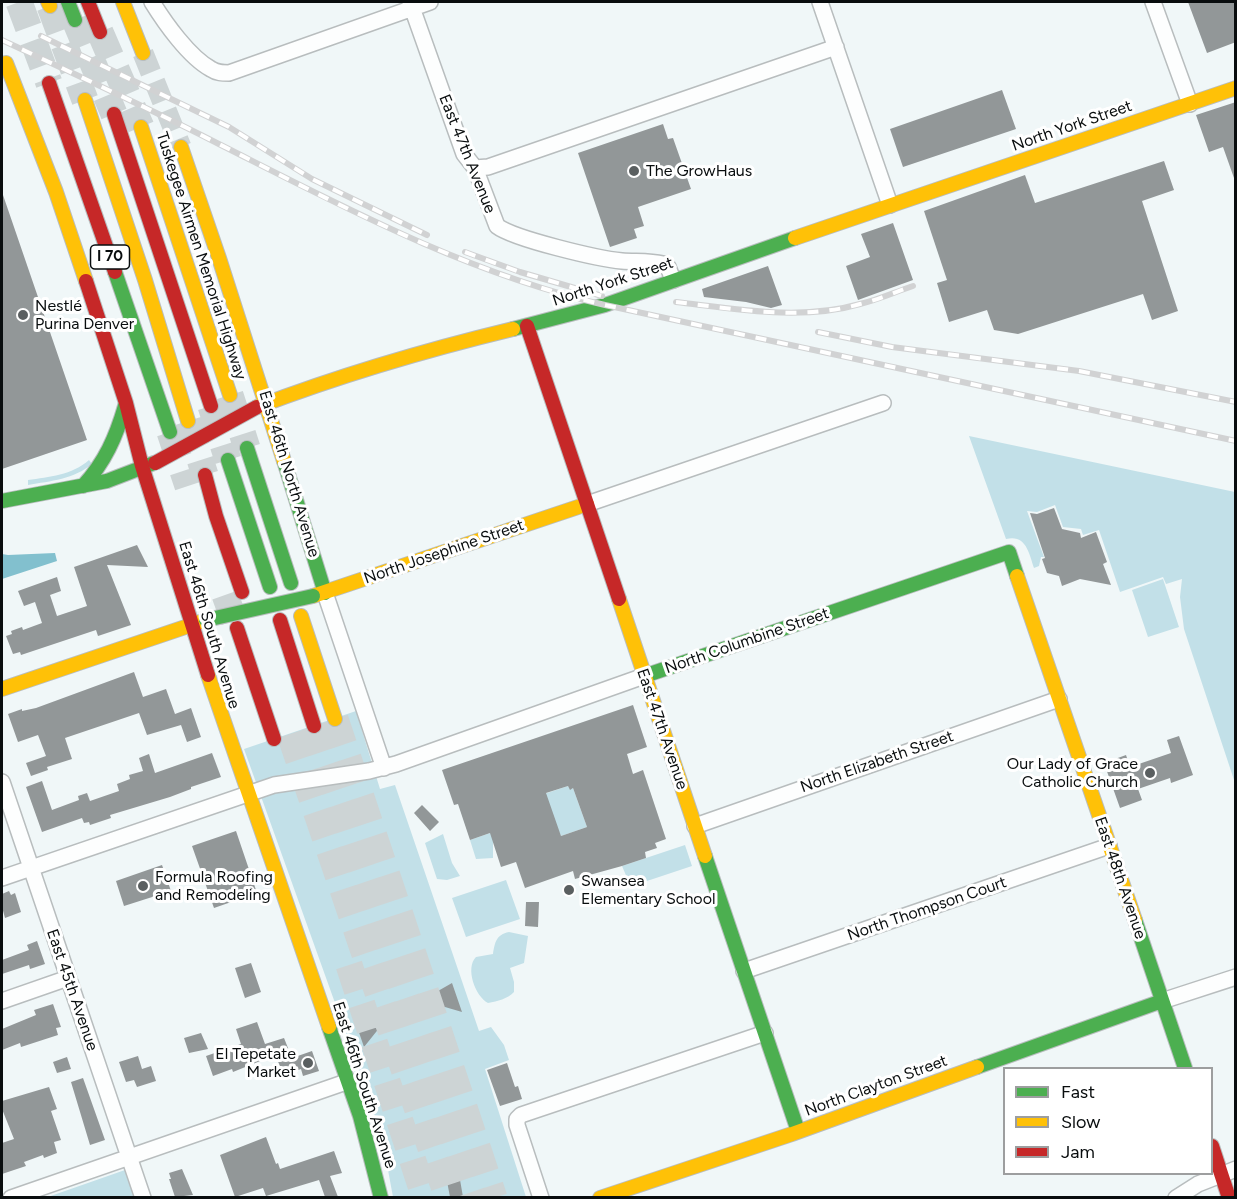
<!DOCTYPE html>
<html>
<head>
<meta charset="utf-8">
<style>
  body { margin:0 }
  #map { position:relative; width:1237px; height:1199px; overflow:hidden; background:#f0f7f8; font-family:Figtree,sans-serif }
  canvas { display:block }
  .frame { position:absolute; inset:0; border:3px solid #090d0e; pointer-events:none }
  .legend { position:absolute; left:1003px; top:1067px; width:210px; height:108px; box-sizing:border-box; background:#fff; border:2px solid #9d9e9f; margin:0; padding:8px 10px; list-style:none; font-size:18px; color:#090d0e }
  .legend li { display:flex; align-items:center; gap:12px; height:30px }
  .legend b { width:30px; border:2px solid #9d9e9f }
</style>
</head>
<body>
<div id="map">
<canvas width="1237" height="1199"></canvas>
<div class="frame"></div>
<ul class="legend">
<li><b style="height:8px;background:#4caf50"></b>Fast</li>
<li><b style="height:8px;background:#ffc107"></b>Slow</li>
<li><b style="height:8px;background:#c62828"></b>Jam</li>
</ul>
</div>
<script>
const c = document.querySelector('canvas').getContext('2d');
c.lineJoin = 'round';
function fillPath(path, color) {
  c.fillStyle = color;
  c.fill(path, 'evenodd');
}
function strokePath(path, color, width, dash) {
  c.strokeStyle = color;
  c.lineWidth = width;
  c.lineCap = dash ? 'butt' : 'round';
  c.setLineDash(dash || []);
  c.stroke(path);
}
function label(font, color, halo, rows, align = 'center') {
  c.font = font + ' Figtree,sans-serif';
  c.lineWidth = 6;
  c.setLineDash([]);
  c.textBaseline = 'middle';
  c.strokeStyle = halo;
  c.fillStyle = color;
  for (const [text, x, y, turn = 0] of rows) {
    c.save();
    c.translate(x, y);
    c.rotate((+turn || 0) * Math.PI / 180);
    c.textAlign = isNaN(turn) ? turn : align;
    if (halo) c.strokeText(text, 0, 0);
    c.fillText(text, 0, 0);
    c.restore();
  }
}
fillPath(new Path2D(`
  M969,436l266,56v291l-51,-154 -4,-32 2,-18 -16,5 -3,-7 -43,15 -21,-62 -16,5 -2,-6 -18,-2 -8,-22 -18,7 -10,-1 17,46h-3l-2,9 -5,2c-5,-15 -8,-34 -28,-29z
  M89,460l3,4c-18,15 -41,17 -64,21v-5c21,-3 44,-5 61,-20z
  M1163,579l16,48 -31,10 -16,-47z
  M356,711l24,78 15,-4 84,246 12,-4 13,18 5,15 -24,9 41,128h-133l-10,-54 -10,-33 -9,-11 -16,-45 1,-12 -105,-293z
  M568,786l2,3 3,-1 14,39 -26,9 -20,-41z
  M493,832v26l-17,1 -6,-19z
  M443,834l9,29 8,13 -13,4 -10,-1 -12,-36z
  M685,845l7,21 -54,18 -10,-4 -6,-14z
  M506,880l14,39 -54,18 -14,-39z
  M509,932l19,4 -4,27 -14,5 4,14v10c-7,7 -16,9 -26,11 -13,-7 -23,-35 -12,-46l17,-3c2,-12 3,-19 16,-22z
  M125,1170l10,27 -90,1z`), '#c2e0e8');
fillPath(new Path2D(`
  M55,553l2,8 -55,18v-25l6,1z`), '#82c0ce');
fillPath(new Path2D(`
  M1188,2h48v40l-29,11z
  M1002,90l14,39 -113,38 -13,-38z
  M1236,102v76h-2l-11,-31 -14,5 -13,-37z
  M663,124l5,15 5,-1 18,51 -53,18 6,19 -10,3 3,9 -27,9 -32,-94z
  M1164,161l10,29 -32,11 36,110 -26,9 -9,-26 -125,40 -24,-4 -7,-20 -38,12 -12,-39 10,-3 -23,-69 101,-36 10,28z
  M3,195l84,245 -85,29v-273z
  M893,223l20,57 -55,20 -12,-34 24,-9 -9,-23z
  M768,266l14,39 -11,3 -25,-6 -42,-5 -2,-8z
  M1054,508l8,21 18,4 1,5 15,-6 11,30 -4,2 8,21 -31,-6 -18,7 -3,-10 -12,-3 -5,-14 3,-1 -15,-45 7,1z
  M137,545l11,22 -41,-2 24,60 -33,11 -2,-6 -75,25 -1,-3 -7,2 -7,-18 6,-2 -1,-3 11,-4 1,3 19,-7 -7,-21 -11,4 -6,-15 39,-14 4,14 -11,4 7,21 30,-10 -13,-39z
  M134,672l9,25 23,-8 9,25 16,-6 10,29 -14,5 -6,-17 -34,10 -8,-22 -74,25 7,21 -25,8 1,3 -17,6 -5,-13 20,-7 -8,-21 -20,7 -10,-28 14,-5v2l14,-3z
  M633,705l14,42 -20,7 6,20 10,-4 23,69 -11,4 2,5 -12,4 1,6 -24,8 -47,13 -2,-8 -48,17 -9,-26 -15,5 -11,-34 -20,7 -12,-36 -4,1 -12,-35zM568,786l2,4 3,-2 14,39 -26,9 -15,-43z
  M1179,736l14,39 -22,8 -1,-5 -32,11 4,11 -22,8 -16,-45 22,-8 4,12 41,-14 -4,-13z
  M212,753l9,24 -30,10v2l-21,8 -60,18 1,3 -21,7 -1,-3 -5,1 -2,-5 -40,14 -16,-45 16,-6 10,29 27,-10 -1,-4 9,-3 3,8 29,-10 -2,-7 13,-5 -1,-4 14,-4 -4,-13 10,-4 6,19z
  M422,805l17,17 -9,9 -16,-18z
  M236,831l21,62 -43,15 -22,-62z
  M162,865l9,26 -47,15 -8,-25z
  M9,891l2,4 4,-2 6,19 -16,6 -3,-11v-13z
  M526,902h13l-1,25 -13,-1z
  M37,941l8,23 -15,5 -1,-4 -27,9v-14l27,-10 -2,-5z
  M251,963l10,29 -16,6 -10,-30z
  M452,983l10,29 -17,-5h-35z
  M53,1004l8,23 -5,1 2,7 -37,12 -1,-4 -18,7v-21l34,-14 -2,-5z
  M396,1011l-16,16 -16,20 -11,-32z
  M257,1022l8,22 19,-6 8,20 20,-7 7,20 -16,5 -2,-7 -17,6 -9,-20 -42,17 -1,-3 -19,7 -7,-20 35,-12 -5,-15z
  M201,1033l7,16 -19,4 -5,-15z
  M138,1056l4,13 9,-3 5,15 -19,6 -3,-7 -8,2 -7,-20z
  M67,1057l4,12 -14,4 -4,-11z
  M507,1063l8,24 3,-1 4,13 -22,7 -13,-36z
  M83,1078l22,62 -15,5 -19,-63z
  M49,1087l8,22 -6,2 10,29 -7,2 3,11 -13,5 -1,-3 -19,7 2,4 -24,8v-31l12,-4 -12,-30v-8z
  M266,1137l10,27 2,-1 2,6 54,-18 8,22 -12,3 8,21h-13l-6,-17 -53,16 -3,-8 -28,9 -15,-42z
  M182,1169l11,26 -18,2 -6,-18h2l-2,-6z
  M459,1174l4,23h-13l-4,-21z`), '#929798');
strokePath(new Path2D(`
  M143,53l38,94`), '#cdd4d5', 21, [21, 10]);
strokePath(new Path2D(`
  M19,2l30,81
  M50,6l35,94
  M75,20l39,94
  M100,32l41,95
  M230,395l17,53
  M211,406l17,54
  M188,421l17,54
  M170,432l18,54
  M225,595l12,33
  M335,719l159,479
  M314,726l160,472
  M290,734l158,464
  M349,965l76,233`), '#cdd4d5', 27, [27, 14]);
const street = new Path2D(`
  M152,2c13,21 37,55 59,67 6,4 11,4 18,4l201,-71
  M410,2l54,152 11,14 22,58c17,13 102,33 125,35 14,1 28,0 41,3l5,3 5,13
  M820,2l70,203
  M1153,2l37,102
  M475,168l13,-1 348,-120
  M587,504l296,-101
  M325,593l59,175
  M2,782l141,416
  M695,826l364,-127
  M2,878l272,-93 95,-14 27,-7 248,-88
  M744,971l365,-125
  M2,1001l66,-23
  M1162,1001l74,-24
  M11,1198l338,-117
  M541,1198l-24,-73v-6l4,-4 244,-82
  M1176,1198l22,-14 38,-15`);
const fast = new Path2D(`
  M68,2l7,18
  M115,272l55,160
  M513,329l92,-24 190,-67
  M247,448l44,135
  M228,460l42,127
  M284,461l41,132
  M83,486c22,-24 33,-49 42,-80
  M2,501l105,-20 47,-18
  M644,676l365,-124 8,24
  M705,856l93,275
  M1135,920l50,148
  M329,1027l31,89 21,82
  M977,1067l185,-66`);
const slow = new Path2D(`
  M48,2l2,4
  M123,2l20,51
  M6,63l50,129 30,89
  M85,100l60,180 43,141
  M141,127l89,268
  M181,147l38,111 65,203
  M795,238l441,-150
  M257,407c84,-32 169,-57 256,-78
  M1017,576l118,344
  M313,596l274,-92
  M619,599l86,257
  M301,616l34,103
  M208,675l121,352
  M2,689l204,-69
  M600,1198l192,-64 185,-67`);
const jam = new Path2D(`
  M88,2l12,30
  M49,83l66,189
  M114,114l97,292
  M86,281l40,122 16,63 66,209
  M527,326l92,273
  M205,475l11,41 26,76
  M280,620l34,106
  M237,628l37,111
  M1212,1146l17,52`);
strokePath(street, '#b8bdbe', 18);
strokePath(fast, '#b8bdbe', 16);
strokePath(slow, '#b8bdbe', 16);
strokePath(jam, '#b8bdbe', 16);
strokePath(street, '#fdfefe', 15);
strokePath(fast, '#4caf50', 14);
strokePath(slow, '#ffc107', 14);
strokePath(jam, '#c62828', 14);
const rail = new Path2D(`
  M41,36l188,91 83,52 115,56
  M2,40c70,33 140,65 209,100 127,64 254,133 394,165l631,136
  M465,252l55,20 82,24
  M676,302c60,7 125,19 184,2 18,-4 35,-12 53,-18
  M818,332l74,15 187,24 157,31`);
strokePath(rail, '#d1d2d3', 6);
strokePath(rail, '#fff', 4, [11]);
const fastBridge = new Path2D(`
  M206,620l107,-24`);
const jamBridge = new Path2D(`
  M155,463l102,-56`);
strokePath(fastBridge, '#b8bdbe', 16, []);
strokePath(jamBridge, '#b8bdbe', 16, []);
strokePath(fastBridge, '#4caf50', 14);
strokePath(jamBridge, '#c62828', 14);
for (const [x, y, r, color] of [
  [634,171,6,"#5a5f60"],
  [23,315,6,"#5a5f60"],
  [1150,773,6,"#5a5f60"],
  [143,886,6,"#5a5f60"],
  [569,890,6,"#5a5f60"],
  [308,1063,6,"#5a5f60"]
]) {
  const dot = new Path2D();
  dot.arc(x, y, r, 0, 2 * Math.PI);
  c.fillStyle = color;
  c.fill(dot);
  strokePath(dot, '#fff', 2);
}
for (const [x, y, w] of [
  [110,257,39]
]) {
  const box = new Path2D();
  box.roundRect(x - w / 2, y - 12, w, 24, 4.5);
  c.fillStyle = '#fff';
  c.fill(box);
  strokePath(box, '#090d0e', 1.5);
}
label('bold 15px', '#090d0e', null, [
  ["I 70",110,257]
]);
label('16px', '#090d0e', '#fff', [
  ["North York Street",1072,126,-19],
  ["East 47th Avenue",467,154,68],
  ["Tuskegee Airmen Memorial Highway",201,256,72],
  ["North York Street",613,282,-18],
  ["East 46th North Avenue",289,474,73],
  ["North Josephine Street",444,552,-19],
  ["East 46th South Avenue",209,625,73],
  ["North Columbine Street",747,641,-19],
  ["East 47th Avenue",662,729,71],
  ["North Elizabeth Street",877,762,-19],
  ["East 48th Avenue",1120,878,71],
  ["North Thompson Court",927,909,-19],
  ["East 45th Avenue",72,990,71],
  ["East 46th South Avenue",364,1085,72],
  ["North Clayton Street",876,1086,-20]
]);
label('16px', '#090d0e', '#fff', [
  ["The GrowHaus",646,171],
  ["Nestlé",35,306],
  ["Purina Denver",35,324],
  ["Our Lady of Grace",1138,764,"right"],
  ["Catholic Church",1138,782,"right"],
  ["Formula Roofing",155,877],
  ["and Remodeling",155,895],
  ["Swansea",581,881],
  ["Elementary School",581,899],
  ["El Tepetate",296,1054,"right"],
  ["Market",296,1072,"right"]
], 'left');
</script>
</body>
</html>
